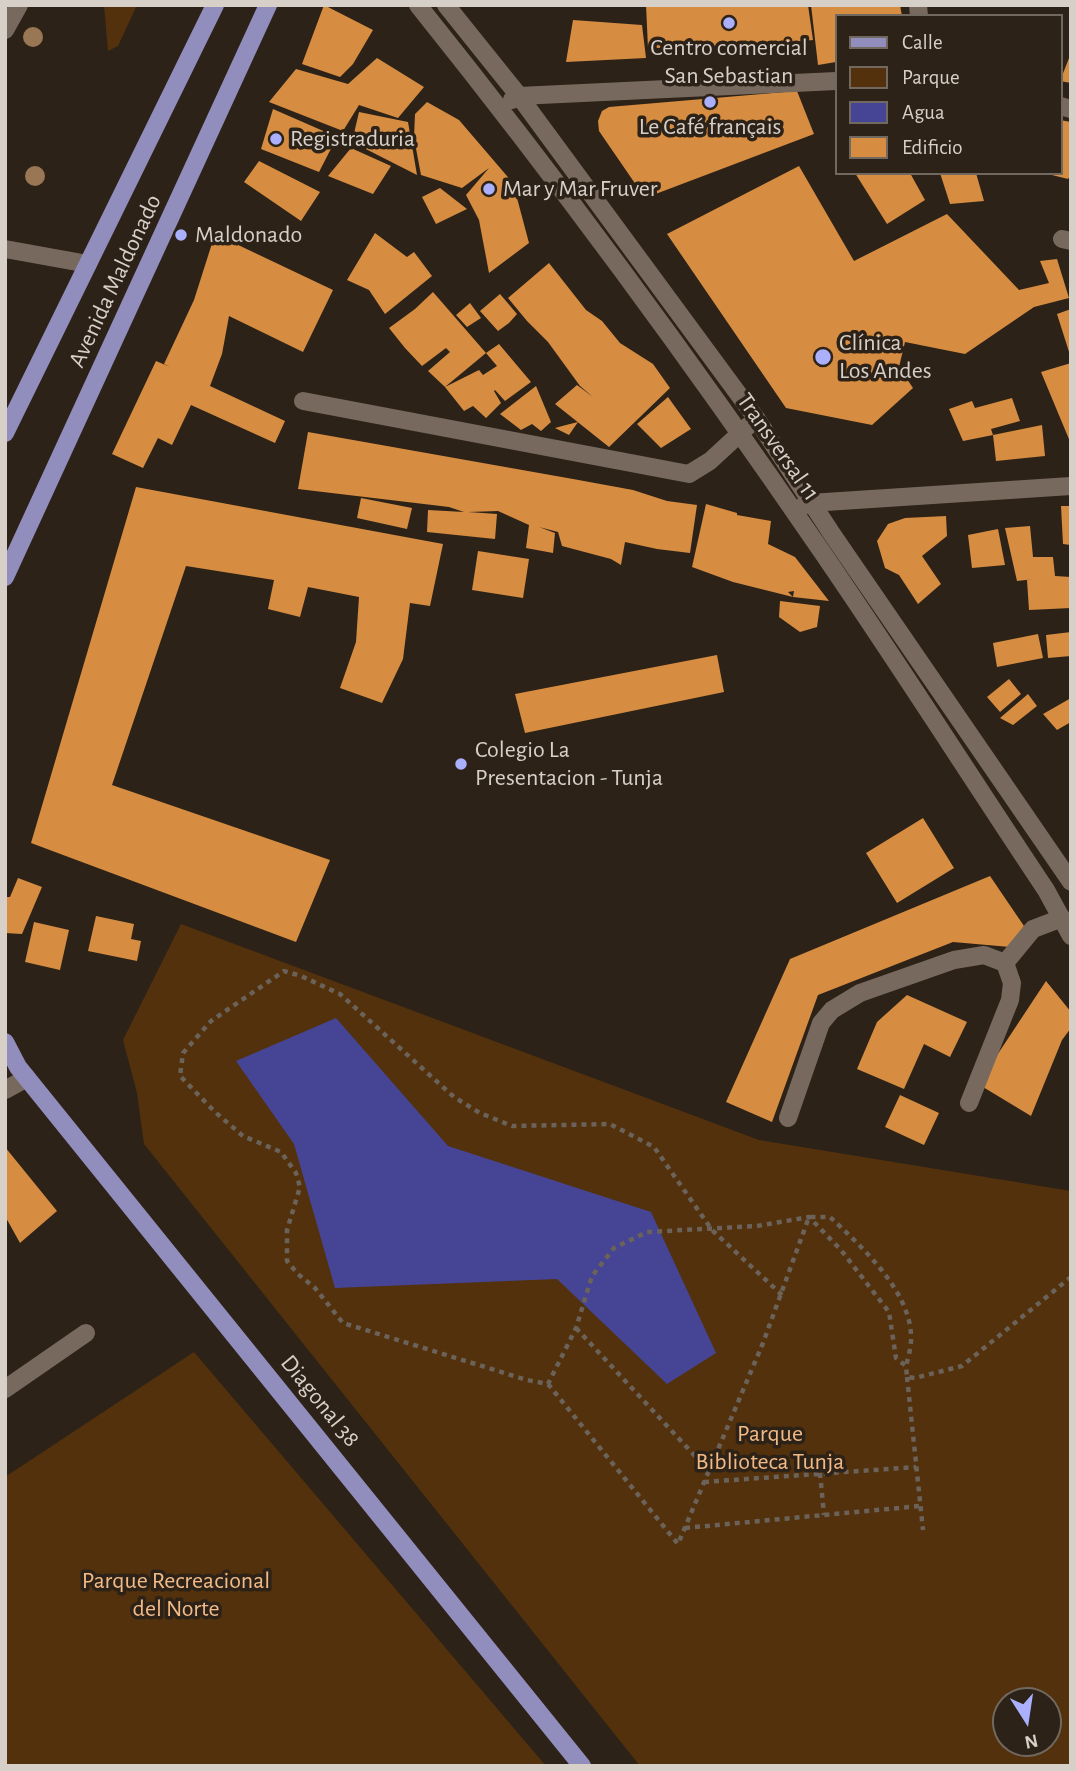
<!DOCTYPE html>
<html>
<head>
<meta charset="utf-8">
<style>
  body { margin:0 }
  #map { position:relative; width:1076px; height:1771px; overflow:hidden; background:#2d2218; font-family:"Alegreya Sans",sans-serif }
  canvas { display:block }
  .frame { position:absolute; inset:0; border:7px solid #d7d0c9; pointer-events:none }
  .legend { position:absolute; left:835px; top:14px; width:228px; height:161px; box-sizing:border-box; background:#2d2218; border:2px solid #71685f; margin:0; padding:9px 12px; list-style:none; font-size:21px; color:#d7d0c9 }
  .legend li { display:flex; align-items:center; gap:14px; height:35px }
  .legend b { width:35px; border:2px solid #71685f }
  .north { position:absolute; left:992px; top:1687px; width:70px; height:70px; box-sizing:border-box; background:#2d2218; border:2px solid #71685f; border-radius:50%; rotate:168deg; font-size:19px; font-weight:700; line-height:28px; text-align:center; color:#d7d0c9 }
  .north::after { content:''; display:block; margin:auto; width:24px; height:32px; background:#aab0fb; clip-path:polygon(50% 0,100% 100%,50% 72%,0 100%) }
</style>
</head>
<body>
<div id="map">
<canvas width="1076" height="1771"></canvas>
<div class="frame"></div>
<ul class="legend">
<li><b style="height:9px;background:#918ebd"></b>Calle</li>
<li><b style="height:19px;background:#52310c"></b>Parque</li>
<li><b style="height:19px;background:#464595"></b>Agua</li>
<li><b style="height:19px;background:#d68d41"></b>Edificio</li>
</ul>
<div class="north">N</div>
</div>
<script>
const c = document.querySelector('canvas').getContext('2d');
c.lineJoin = 'round';
function fillPath(path, color) {
  c.fillStyle = color;
  c.fill(path, 'evenodd');
}
function strokePath(path, color, width, dash) {
  c.strokeStyle = color;
  c.lineWidth = width;
  c.lineCap = dash ? 'butt' : 'round';
  c.setLineDash(dash || []);
  c.stroke(path);
}
function label(font, color, halo, rows, align = 'center') {
  c.font = font + ' "Alegreya Sans",sans-serif';
  c.lineWidth = 7;
  c.setLineDash([]);
  c.textBaseline = 'middle';
  c.strokeStyle = halo;
  c.fillStyle = color;
  for (const [text, x, y, turn = 0] of rows) {
    c.save();
    c.translate(x, y);
    c.rotate((+turn || 0) * Math.PI / 180);
    c.textAlign = isNaN(turn) ? turn : align;
    if (halo) c.strokeText(text, 0, 0);
    c.fillText(text, 0, 0);
    c.restore();
  }
}
fillPath(new Path2D(`
  M104,5h33l-19,41 -10,5z
  M181,924l578,216 312,51v575h-431l-496,-622 -7,-51 -14,-53zM1006,1701h42v42h-42z
  M194,1352l352,414h-541v-289z`), '#52310c');
fillPath(new Path2D(`
  M336,1018l112,128 203,66 65,141 -49,31 -110,-105 -222,9 -41,-144 -58,-83z`), '#464595');
fillPath(new Path2D(`
  M324,5l49,25 -20,34 -13,13 -38,-13z
  M646,5h162l5,35 -67,7 -98,1z
  M811,5h89l2,11h-66v46l-18,3z
  M573,20l69,5 4,33 -80,4z
  M1071,53v30l-11,-2z
  M377,58l47,29 -26,31 -39,-13 -16,26 -74,-29 27,-33 52,15z
  M797,91l17,43 -169,64 -46,-67 -1,-10 4,-10 7,-4z
  M427,102l32,18 54,63 16,60 -40,30 -10,-53 -13,-25 23,-27 -27,20 -41,-13 -7,-37 1,-24z
  M273,109l64,28 -18,35 -58,-23z
  M359,112l49,10 9,53 -65,-33z
  M1060,120l11,2v52l-3,5 -20,-5 12,-1z
  M351,148l40,18 -18,28 -45,-18z
  M259,161l61,31 -19,29 -57,-39z
  M799,166l55,95 93,-47 72,76 30,-7 -9,-22 17,-2 12,39 -35,9 -69,47 -60,-12 -6,25 14,21 -41,37 -86,-17 -119,-174z
  M855,173h55l15,27 -38,24z
  M940,173h36l8,28 -34,3z
  M440,188l27,21 -31,15 -14,-27z
  M375,233l32,24 7,-5 18,24 -47,38 -16,-24 -22,-10z
  M215,234l118,56 -30,62 -74,-36 -7,38 -12,32 75,35 -10,22 -84,-38 -19,40 -14,-7 -15,30 -31,-14 44,-93 14,6 -6,-3 30,-64z
  M549,263l37,47 16,11 18,22 33,21 17,24 -61,59 -54,-43 22,-19 16,12 -13,-11 -32,-44 -21,-21 -19,-23z
  M433,292l53,61 -41,34 -17,-16 22,-19 -4,-4 -24,18 -17,-18 -16,-20 26,-19z
  M500,294l17,20 -8,9 -11,8 -18,-20z
  M470,303l11,15 -14,9 -11,-12z
  M1071,309v46h-1l-13,-41z
  M499,344l32,38 -26,19 -10,-11 -1,1 7,12 -15,15 -13,-12 -9,5 -19,-24 34,-17 4,5 14,-9 -11,-13z
  M1071,363v81l-30,-72z
  M536,386l15,36 -10,9 -9,-7 -11,6 -21,-16z
  M668,397l23,32 -30,19 -24,-24z
  M1012,398l8,23 -29,8 2,6 -30,6 -14,-32 23,-8 3,7z
  M578,422l-9,13 -14,-7 11,-3z
  M1042,425l3,31 -49,5 -3,-26z
  M308,432l265,47 60,11 34,11 30,4 -7,48 -33,-4 -32,-7 -4,23 -10,-6 -49,-13 -4,-14 -19,-5 16,6 -2,20 -27,-5 3,-23 -31,-14 -30,1 29,2 -2,25 -68,-7 1,-22 36,2 -15,-5 -151,-18z
  M136,487l307,57 -13,62 -20,-3 -7,56 -21,44 -42,-15 16,-46 3,-45 -51,-10 -8,30 -32,-8 6,-29 -88,-14 -74,219 218,75 -34,82 -265,-99z
  M361,498l51,10 -5,21 -50,-11z
  M706,504l31,9v2l34,6 -3,23 27,13 34,44 -36,-4 1,-6 -6,1 5,5 -60,-15 -41,-15z
  M1061,506h10v39l-8,-1z
  M946,516l1,20 -25,20 19,28 -23,20 -19,-29 -14,-7 -8,-27 11,-17 17,-6z
  M1030,526l3,31h20l2,19 16,1v31l-42,2 -2,-30 8,-1 -18,2 -12,-53z
  M998,529l7,36 -33,3 -4,-33z
  M478,551l51,8 -6,39 -51,-8z
  M780,601l40,5 -3,21 -17,5 -21,-15z
  M1071,632v24l-23,2 -2,-23z
  M1038,634l5,24 -46,9 -4,-24z
  M717,655l7,37 -199,41 -10,-39z
  M1009,679l12,15 -21,18 -13,-15z
  M1028,694l9,12 -24,19 -13,-7z
  M1071,698v24l-14,8 -14,-16z
  M923,818l31,50 -57,35 -31,-50z
  M990,876l34,50 -14,21 -57,-5 -135,53 -46,127 -46,-20 64,-143z
  M18,878l24,9 -20,47 -17,-1v-36h5z
  M96,916l38,8 -3,15 10,2 -4,20 -49,-10z
  M34,922l35,8 -9,40 -35,-8z
  M1046,981l25,31v16l-9,12 -31,76 -53,-32z
  M907,995l60,27 -17,35 -26,-13 -20,45 -47,-20 20,-47z
  M900,1095l39,18 -15,32 -39,-18z
  M5,1147l52,64 -37,32 -15,-27z`), '#d68d41');
strokePath(new Path2D(`
  M782,1295l-70,-65 -58,-83 -44,-23 -98,2 -32,-13 -26,-16 -114,-103 -39,-18 -17,-5 -73,50 -28,32 -3,23 35,36 28,24 38,16 15,21 4,14 -13,43v31l11,13 17,14 28,35 184,57 21,4 28,-56 16,-52 22,-28 33,-16 110,-6 52,-9 32,33 48,62 7,46 10,8 1,11 8,1 47,-12 109,-89
  M576,1328l133,143
  M907,1377l16,153
  M548,1384l130,160 85,-201 46,-126h21c31,29 83,76 81,123 0,8 -3,18 -5,26
  M820,1473l4,42
  M704,1482l212,-15
  M685,1528l235,-22`), '#6b6259', 4.5, [5, 5]);
strokePath(new Path2D(`
  M1062,239l9,2
  M1005,963l28,-34 29,-11
  M5,1090l22,-12
  M788,1118l33,-95 11,-13 28,-17 94,-33 30,-5 21,8 7,20 -2,17 -41,103
  M5,1389l81,-56`), '#77695d', 18);
strokePath(new Path2D(`
  M418,5c141,176 275,358 402,544 77,112 150,227 226,341l25,46
  M446,5l73,91 237,322 76,116 239,348
  M918,5l1,11
  M5,30l14,-25
  M512,100l7,-4 317,-15
  M1060,106l11,3
  M5,249l83,15
  M303,401l386,73 21,-13 38,-35
  M803,506l7,-3 261,-17`), '#77695d', 18);
strokePath(new Path2D(`
  M5,433l210,-428
  M5,577l263,-572
  M5,1042l13,25 564,699`), '#918ebd', 18);
c.fillStyle = '#997654';
for (const [x, y] of [
  [33,37],
  [35,176]
]) {
  c.beginPath();
  c.arc(x, y, 10, 0, 2 * Math.PI);
  c.fill();
}
for (const [x, y, r, color] of [
  [729,23,7,"#aab0fb"],
  [710,102,7,"#aab0fb"],
  [276,139,7,"#aab0fb"],
  [489,189,7,"#aab0fb"],
  [181,235,7,"#aab0fb"],
  [823,357,9,"#aab0fb"],
  [461,764,7,"#aab0fb"]
]) {
  const dot = new Path2D();
  dot.arc(x, y, r, 0, 2 * Math.PI);
  c.fillStyle = color;
  c.fill(dot);
  strokePath(dot, '#2d2218', 2.5);
}
label('24px', '#d7d0c9', '#2d2218', [
  ["Centro comercial",729,48,"center"],
  ["San Sebastian",729,76,"center"],
  ["Le Café français",710,127,"center"],
  ["Registraduria",290,139],
  ["Mar y Mar Fruver",503,189],
  ["Maldonado",195,235],
  ["Clínica",839,343],
  ["Los Andes",839,371],
  ["Colegio La",475,750],
  ["Presentacion - Tunja",475,778]
], 'left');
label('24px', '#d7d0c9', '#2d2218', [
  ["Avenida Maldonado",115,281,-65],
  ["Transversal 11",778,447,55],
  ["Diagonal 38",320,1401,51]
]);
label('24px', '#f2ba86', '#2d2218', [
  ["Parque",770,1434],
  ["Biblioteca Tunja",770,1462],
  ["Parque Recreacional",176,1581],
  ["del Norte",176,1609]
]);
</script>
</body>
</html>
